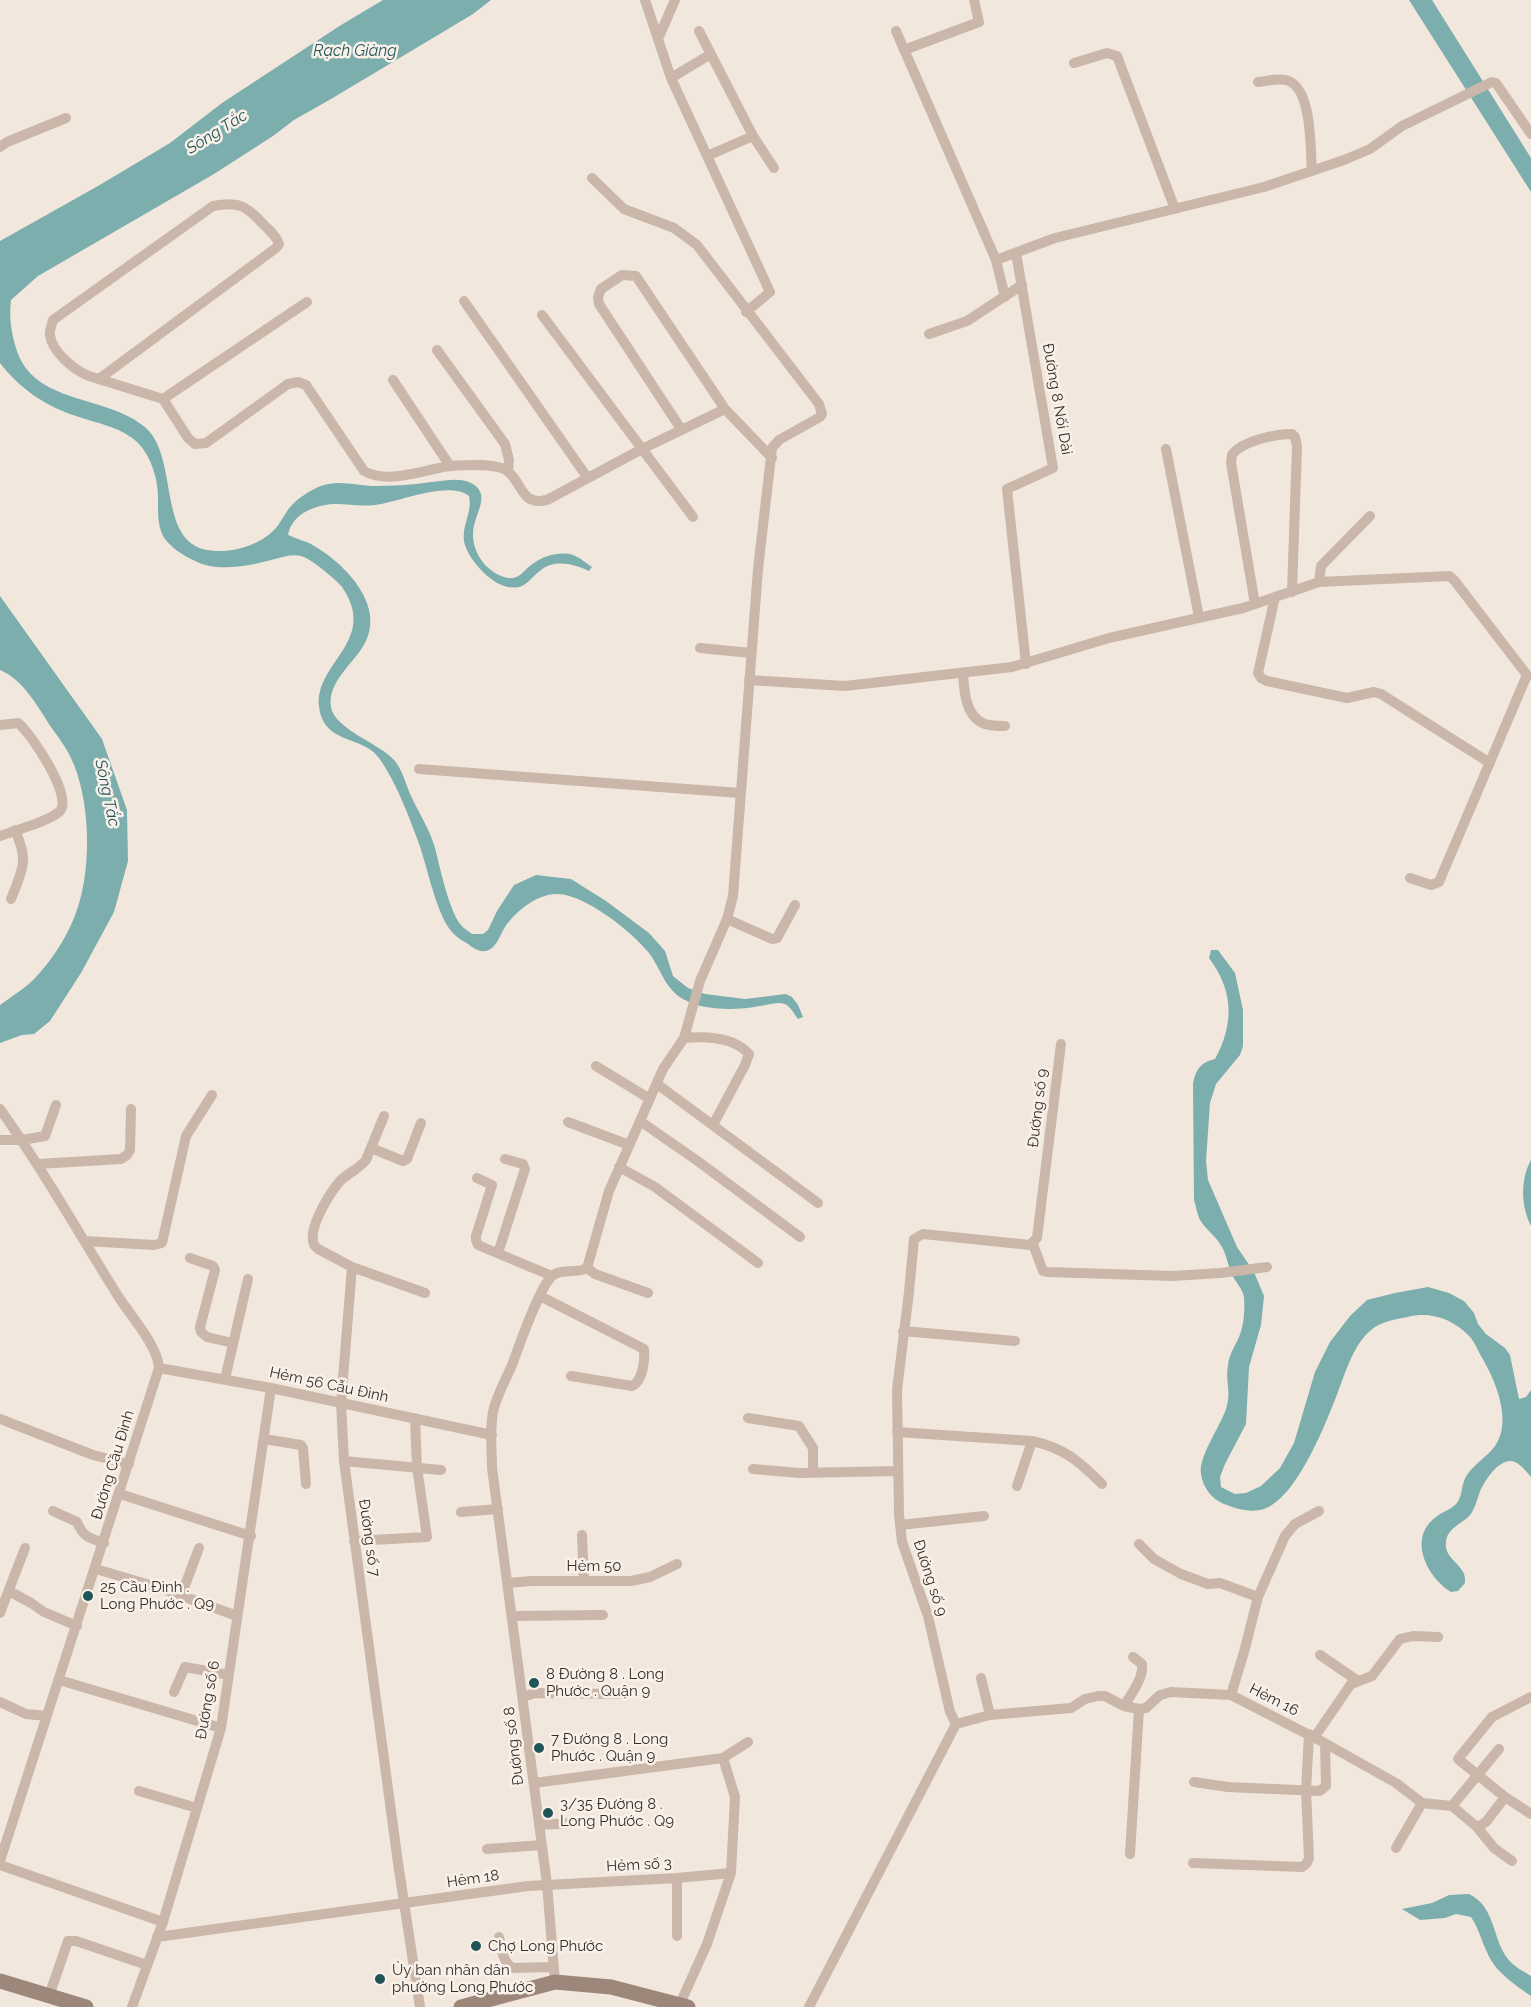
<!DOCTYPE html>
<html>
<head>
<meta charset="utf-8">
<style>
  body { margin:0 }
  canvas { display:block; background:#f2e7dd }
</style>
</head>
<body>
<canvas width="1531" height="2007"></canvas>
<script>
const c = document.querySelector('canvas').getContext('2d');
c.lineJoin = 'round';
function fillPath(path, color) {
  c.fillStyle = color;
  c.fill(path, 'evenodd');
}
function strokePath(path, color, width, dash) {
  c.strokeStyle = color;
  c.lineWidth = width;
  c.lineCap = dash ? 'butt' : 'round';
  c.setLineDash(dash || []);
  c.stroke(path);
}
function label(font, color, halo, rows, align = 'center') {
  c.font = font + ' Raleway,sans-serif';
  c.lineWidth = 5;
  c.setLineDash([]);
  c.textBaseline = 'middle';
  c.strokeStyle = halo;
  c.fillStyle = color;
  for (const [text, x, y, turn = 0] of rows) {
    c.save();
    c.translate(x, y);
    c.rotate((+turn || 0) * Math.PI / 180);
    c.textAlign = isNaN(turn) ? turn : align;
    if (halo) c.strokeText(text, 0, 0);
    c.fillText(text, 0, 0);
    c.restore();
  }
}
fillPath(new Path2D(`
  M383,0h108l-18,14 -142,85 -37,21 -21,16 -59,38 -176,102 -27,24c-2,17 0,31 5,48 17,58 92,46 130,80 33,30 11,113 61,122 22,4 50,-3 67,-20 7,-7 11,-18 18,-25 6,-7 18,-14 26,-18 18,-8 36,-2 54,-1 20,0 39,-1 59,-4 12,-1 29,-5 40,1 18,9 8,25 4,39 -7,21 5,44 24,53 20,9 21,-3 35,-12 10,-7 26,-12 39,-8 6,2 13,8 19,12l-3,4c-15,-7 -34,-12 -48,-1 -6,4 -11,11 -17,15 -23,12 -53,-21 -59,-40 -5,-18 8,-32 4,-49 -21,-16 -69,6 -94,9 -27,3 -40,-7 -68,6 -10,5 -17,13 -19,24 6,3 14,5 21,8 34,18 81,64 53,105 -11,17 -35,36 -31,59 4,23 49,36 64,54 9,12 11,25 17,37 8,17 18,32 23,50 5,19 14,63 26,77 3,4 8,6 11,9h11l5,-4 9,-19 17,-26 22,-10 35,4 35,22 43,32 16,18 8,25 15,12 17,6 40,5 41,-5 6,3 6,8 5,12 -5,2c-4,-5 -7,-12 -13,-15 -8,-3 -17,1 -25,2 -21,4 -51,5 -71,-4 -24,-10 -26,-30 -40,-49 -17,-21 -63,-58 -91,-59 -20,-1 -42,17 -53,33 -5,8 -9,23 -20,24 -6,1 -12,-3 -17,-7 -5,-3 -12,-7 -16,-12 -16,-18 -25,-67 -34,-91 -10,-27 -22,-59 -39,-83 -16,-23 -56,-13 -60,-52 -4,-44 60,-65 23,-119 -4,-5 -9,-9 -14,-13 -8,-7 -18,-15 -27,-18 -10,-2 -17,1 -26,3 -26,7 -58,14 -82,1 -11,-5 -24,-14 -30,-24 -6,-12 -5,-27 -5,-39 0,-18 -7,-41 -20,-54 -15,-15 -38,-19 -59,-26 -32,-10 -58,-27 -79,-54v-122l98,-55 72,-43 52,-40 119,-78z
  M1409,0h23l99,158v34z
  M0,596l102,143 25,71 1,51 -14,51 -33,61 -31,48 -16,13 -12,1 -22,8v-38c12,-9 26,-17 36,-28 18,-19 34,-45 42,-70 14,-43 12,-109 -7,-149 -5,-11 -13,-21 -20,-31 -13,-20 -28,-48 -51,-57z
  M1211,950h7l17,23 8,37v36l-3,9 -24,29 -6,19 -4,58 2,19 29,67 17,25 10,24 -3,29 -12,42 -3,57 -21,40 -5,13 1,10 14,7 11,-1 15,-7 19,-18 14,-25 21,-71 15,-30 20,-26 17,-16 28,-7 33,-6 21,6 15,8 10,12 4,11 8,10 19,14 5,7 9,44 7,-2 5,-7v87c-13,-16 -21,-23 -37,-7 -5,5 -10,13 -13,19 -4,9 -5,18 -11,26 -8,9 -23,13 -24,27 -2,15 13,20 18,32 1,3 1,6 1,9l-7,8 -7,1c-24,-15 -44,-54 -15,-75 7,-6 15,-7 21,-14 6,-8 4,-20 10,-28 7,-11 20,-18 28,-29 18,-25 0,-67 -14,-90 -4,-7 -7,-16 -13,-21 -15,-16 -39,-24 -60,-18 -11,2 -24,4 -33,10 -20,13 -29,44 -37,65 -12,31 -41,106 -74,117 -14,4 -27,0 -40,-5 -12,-5 -21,-16 -23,-30 -3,-17 19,-47 25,-65 6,-18 -1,-26 2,-44 1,-10 7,-19 11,-28 5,-11 6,-28 5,-40 -1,-7 -8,-15 -12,-22 -4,-9 -5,-19 -10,-28 -5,-10 -16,-17 -22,-27 -3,-6 -4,-14 -6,-20l-1,-116c3,-15 7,-21 22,-25 20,-36 18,-69 -6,-101z
  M1531,1160v66c-10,-20 -11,-46 0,-66z
  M1469,1894c27,13 23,45 39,65 6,8 15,12 23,17v20c-17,-12 -36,-24 -44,-44 -6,-12 -8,-23 -16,-35l-15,-3 -11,4 -25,2 -18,-11 30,-6 17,-8z`), '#7caeae');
strokePath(new Path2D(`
  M645,0l26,78 99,214 -24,20
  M699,31l54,105
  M896,31l100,229 59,-22 209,-51 80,-27 26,-11 32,-23 90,-44 4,1 35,51
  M658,39l17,-39
  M904,50l75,-28 -5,-22
  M1074,63l33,-10 10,3 58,153
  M671,78l40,-24
  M1258,82c9,-1 20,-4 28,-2 27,7 24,69 26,91
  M0,147l7,-5 59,-24
  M707,156l46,-20 21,32
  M1016,253l37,215 -46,21 19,175
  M996,260l9,37
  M464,301l123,176
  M542,315l151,202
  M929,334l38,-13 55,-36
  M437,350l68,94 4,16 -1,11
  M99,379l177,-131 3,-4c-3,-9 -9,-13 -15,-19 -18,-19 -24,-24 -51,-19l-160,114c-1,5 -4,10 -3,15 2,17 24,35 39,41l74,23 25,39 7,6 11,-1 82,-59 10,-2 8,3 58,86c25,14 60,-2 87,-5 10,-1 22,-1 32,-1 8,1 16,1 23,5 17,11 13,36 41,30l95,-51 83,-40 47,49
  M393,380l57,86
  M163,399l144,-97
  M681,429l-82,-125 -1,-7 3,-8 21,-14 14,1 89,133
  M1166,449l33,168
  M1319,582l2,-16 49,-50
  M1275,597l-17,76 3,5 6,3 80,17 27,-6 7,2 109,69
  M1255,604l-24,-141 1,-8c9,-14 44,-21 60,-21l3,3 2,9 -5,146
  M700,648l51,5
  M963,673c1,17 2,44 22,51 6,2 14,2 20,2
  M749,680l96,6 167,-19 97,-29 134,-30 76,-26 130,-6 5,4 73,95 -88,207 -8,3 -21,-7
  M0,725l18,-2c13,10 55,73 42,88 -11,11 -45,19 -60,25
  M419,769l321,24
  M11,899c12,-31 18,-37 4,-69
  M727,919l45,20 5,-1 18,-33
  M684,1038c21,-2 49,-2 65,16l-4,11 -32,60
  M596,1066l54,33
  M657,1084l161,119
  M0,1109c43,60 79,125 118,187 12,19 40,50 41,72l-159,493
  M384,1116l-18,44c-7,9 -18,13 -26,21 -10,12 -39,56 -22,68l34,18 -11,136 3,58 54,402 22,144
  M640,1121l59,41 101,75
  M568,1122l61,23
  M0,1140h22l23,-4 11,-31
  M371,1148l32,13 4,-2 14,-36
  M38,1164l83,-5 6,-4 3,-5 1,-41
  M619,1167l36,20 103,76
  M477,1178l15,7 -16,51v4l2,5 74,31
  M85,1241l69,4 8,-2 24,-107 26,-41
  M1030,1245l7,-7 24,-194
  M498,1253l27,-84 -2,-5 -18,-5
  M190,1258l23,8 2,4 -15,57 1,5 6,5 26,6
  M352,1267l73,26
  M587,1268l8,6 53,19
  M540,1296l104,53c1,11 -1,32 -12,37l-61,-10
  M903,1331l112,10
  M159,1368l112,20 221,47
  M225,1379l23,-100
  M748,1418l51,8 14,22v24
  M0,1419l93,36 36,9
  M897,1432l135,9c32,7 47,20 70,43
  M264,1439l37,6 2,3 3,36
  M344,1461l97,9
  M753,1469l46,4 99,-2
  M1017,1486l15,-45
  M120,1494l131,42
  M53,1511l24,11c6,15 13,16 27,21
  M461,1512l37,-3
  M900,1525l84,-9
  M582,1535l2,46
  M354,1541l73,-4 -10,-70 -2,-49
  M1139,1544l15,15 27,15 27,10 12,-1 38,14 -14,55 -13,43
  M96,1569l67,20 74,27
  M508,1583l24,-2h99l19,-4 27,-13
  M9,1591l22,12 13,9 33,14
  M181,1596l18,-48
  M1258,1597l27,-61 10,-12 24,-13
  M0,1613l25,-65
  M512,1616l91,-1
  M1320,1655l38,26
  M981,1678l9,37
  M59,1680l162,48
  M174,1692l11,-25 44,8
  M523,1697l12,-4 84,1
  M1531,1697l-39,20 -34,42 47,38 26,17
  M0,1702l26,12 21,2
  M1124,1706c7,-12 20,-28 18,-42l-9,-7
  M956,1724l-6,-12 -22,-96 -26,-74 -3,-28 -2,-124 12,-98 5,-53 9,-5 107,11 4,2 9,24 4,1 126,4 47,-3 47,-6
  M956,1724l34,-9 81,-7 14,-9 13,-3h7l19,10 15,3 7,-1 14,-13 11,-3 60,3 90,46 75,42 26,20 30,3 25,21 17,21 18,13
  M1314,1738l37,-54 21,-8 28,-37 13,-3 25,1
  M1194,1782l34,5 92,4 6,-5 -1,-43
  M534,1783l189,-25 25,-16
  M139,1791l58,17
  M1452,1806l47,-57
  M539,1825l53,-3
  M1477,1827l9,-5 19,-25
  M1396,1848l26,-45
  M487,1849l55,-4
  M1130,1854l9,-145
  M1193,1863l109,4 5,-4 2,-5 -3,-67 3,-57
  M0,1865l163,57
  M677,1936v-58
  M157,1937l371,-51 149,-8 54,-5
  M499,1937c3,11 3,25 14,31l40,-1
  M555,1982l-8,-98 -55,-416c0,-19 -3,-41 2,-60 4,-15 12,-29 18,-43 7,-19 27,-77 40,-89 8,-8 25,-2 35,-8l22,-77 54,-122 21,-31 16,-57 27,-62 6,-23 25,-327 14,-121 7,-8 41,-23 2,-3 -3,-10 -122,-159 -23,-17 -50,-19 -32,-31
  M49,1996l19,-55h8l71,24
  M680,2004l27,-60 24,-71 4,-76 -12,-39
  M132,2007l31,-85 58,-194 50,-340
  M809,2007l147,-283`), '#cab7a9', 10);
strokePath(new Path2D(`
  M0,1981l86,26
  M461,2007l94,-25 56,5 77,20`), '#9d867a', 15);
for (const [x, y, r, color] of [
  [88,1596,6,"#1f5558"],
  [534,1683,6,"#1f5558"],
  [539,1748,6,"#1f5558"],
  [548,1813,6,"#1f5558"],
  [476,1946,6,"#1f5558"],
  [380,1979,6,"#1f5558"]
]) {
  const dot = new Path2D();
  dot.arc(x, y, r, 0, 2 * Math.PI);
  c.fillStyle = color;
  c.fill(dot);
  strokePath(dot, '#f9f1e9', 2);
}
label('15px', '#372d28', '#f9f1e9', [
  ["Đường 8 Nối Dài",1057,399,80],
  ["Đường số 9",1038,1108,-83],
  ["Hẻm 56 Cẫu Đình",329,1385,12],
  ["Đường Cầu Đình",113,1465,-73],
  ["Đường số 7",369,1538,82],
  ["Hẻm 50",594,1566],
  ["Đường số 9",930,1578,72],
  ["Đường số 6",208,1700,-80],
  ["Hẻm 16",1274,1700,27],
  ["Đường số 8",514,1746,-97],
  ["Hẻm số 3",639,1865,-3],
  ["Hẻm 18",473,1879,-8]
]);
label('15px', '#372d28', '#f9f1e9', [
  ["25 Cầu Đình .",100,1587],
  ["Long Phước . Q9",100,1604],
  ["8 Đường 8 . Long",546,1674],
  ["Phước . Quận 9",546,1691],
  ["7 Đường 8 . Long",551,1739],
  ["Phước . Quận 9",551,1756],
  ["3/35 Đường 8 .",560,1804],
  ["Long Phước . Q9",560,1821],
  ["Chợ Long Phước",488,1946],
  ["Ủy ban nhân dân",392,1970],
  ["phường Long Phước",392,1987]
], 'left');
label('italic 16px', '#1f5558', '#f9f1e9', [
  ["Rạch Giàng",355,51],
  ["Sông Tắc",217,132,-32],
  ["Sông Tắc",107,793,78]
]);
</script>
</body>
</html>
